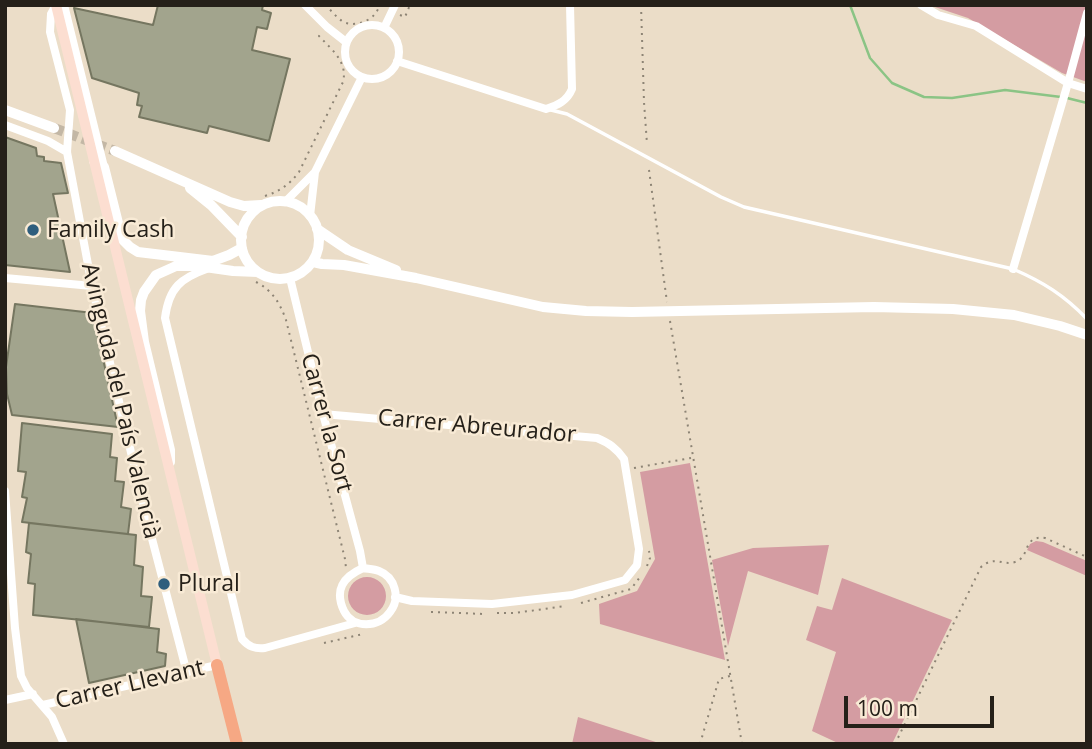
<!DOCTYPE html>
<html>
<head>
<meta charset="utf-8">
<style>
  body { margin:0 }
  #map { position:relative; width:1092px; height:749px; overflow:hidden; background:#ebddc8; font-family:"Open Sans",sans-serif }
  canvas { display:block }
  .frame { position:absolute; inset:0; border:7px solid #252019; pointer-events:none }
  .scale { position:absolute; left:844px; top:696px; width:150px; height:32px; box-sizing:border-box; border:4px solid #252019; border-top:0; padding-left:9px; font-size:21px; line-height:24px; white-space:nowrap; color:#252019; -webkit-text-stroke:5px #f8ead5; paint-order:stroke }
</style>
</head>
<body>
<div id="map">
<canvas width="1092" height="749"></canvas>
<div class="frame"></div>
<div class="scale">100 m</div>
</div>
<script>
const c = document.querySelector('canvas').getContext('2d');
c.lineJoin = 'round';
function fillPath(path, color) {
  c.fillStyle = color;
  c.fill(path, 'evenodd');
}
function strokePath(path, color, width, dash) {
  c.strokeStyle = color;
  c.lineWidth = width;
  c.lineCap = dash ? 'butt' : 'round';
  c.setLineDash(dash || []);
  c.stroke(path);
}
function label(font, color, halo, rows, align = 'center') {
  c.font = font + ' "Open Sans",sans-serif';
  c.lineWidth = 5;
  c.setLineDash([]);
  c.textBaseline = 'middle';
  c.strokeStyle = halo;
  c.fillStyle = color;
  for (const [text, x, y, turn = 0] of rows) {
    c.save();
    c.translate(x, y);
    c.rotate((+turn || 0) * Math.PI / 180);
    c.textAlign = isNaN(turn) ? turn : align;
    if (halo) c.strokeText(text, 0, 0);
    c.fillText(text, 0, 0);
    c.restore();
  }
}
fillPath(new Path2D(`
  M929,5h158v77l-25,-9 -94,-55z
  M690,463l35,197 -125,-36 -1,-20 38,-13 18,-32 -15,-87z
  M1036,541l7,1 44,19v15l-60,-26 3,-6z
  M829,545l-11,50 -70,-24 -20,75 -16,-86 41,-12z
  M348 596a19 19 0 1 1 38 0a19 19 0 1 1-38 0Z
  M842,578l110,42 -60,124h-52l-28,-13 24,-79 -30,-12 11,-34 15,4z
  M578,717l84,27h-90z`), '#d49ca2');
strokePath(new Path2D(`
  M850,5l20,53 22,25 32,14 28,1 53,-8 56,7
  M1067,98l20,5`), '#8bc485', 2.5);
const building = new Path2D(`
  M158,5h105l-1,5 9,3 -4,16 -10,-2 -5,23 38,9 -21,82 -60,-15 -2,7 -68,-16 3,-11 -5,-1 2,-12 -47,-15 -18,-70 79,17z
  M5,137l31,11 1,8 7,1v4l17,2 7,30 -15,1 17,78 -65,-7z
  M15,304l78,9 25,114 -106,-12 -5,-21 -1,-27z
  M22,423l90,11 -2,23 7,1 -2,23 9,1 -3,25 10,2 -3,25 -106,-12 5,-24 -5,-1 4,-25 -8,-1z
  M29,523l107,12 -2,30 9,2 -2,29 11,1 -3,30 -116,-12 2,-31 -7,-1 3,-29 -5,-2z
  M76,619l83,10 -2,23 9,2 -1,12 -76,17z`);
fillPath(building, '#a2a48d');
strokePath(building, '#757660', 2);
strokePath(new Path2D(`
  M54,128l61,23`), '#c3b7a5', 10, [10, 5]);
strokePath(new Path2D(`
  M325,5c6,5 11,12 17,16 9,6 25,2 32,-6 2,-1 5,-8 6,-10
  M641,5l3,97 3,42
  M400,15l5,2 5,-12
  M649,170l18,132
  M265,196c15,-5 24,-11 34,-24l44,-90c5,-20 -11,-32 -24,-46l2,-2
  M256,282c16,8 24,21 30,38l59,239 1,9
  M670,321l72,423
  M634,468l57,-10
  M647,566l3,-8 -1,-7
  M581,603l50,-14 9,-12
  M431,612l54,2
  M497,613h18l50,-7
  M324,643l39,-9
  M700,744l19,-65 11,-3
  M895,744l86,-177c14,-12 21,-1 34,-5 16,-5 7,-27 30,-24l42,19`), '#8d8475', 2, [2, 5]);
strokePath(new Path2D(`
  M551,110l16,4 154,83 23,10 269,62c30,13 51,26 74,50`), '#fff', 3.5);
strokePath(new Path2D(`
  M56,5l-5,9 -1,18 20,78 -3,42 25,134 52,222 43,165
  M64,5l40,162
  M305,5l22,22 19,15
  M921,5l17,10 38,11 92,57 19,-70
  M345 52a27 27 0 1 1 54 0a27 27 0 1 1-54 0Z
  M384,28l11,-23
  M397,61l149,48c12,-4 21,-8 26,-20l-2,-84
  M5,125l43,16 19,11
  M285,202l30,-30 47,-95
  M310,216l5,-44
  M209,268c-28,10 -40,19 -44,50l77,321c7,8 13,10 23,9l90,-25
  M1013,269l55,-186 19,6
  M5,278l87,8
  M290,278l33,136 37,137 3,17
  M323,414l274,24c12,5 19,10 27,21l15,90 -2,16 -12,15 -53,15 -80,9 -80,-3 -17,-4
  M5,491l10,137 6,48 6,12 25,29 12,27
  M363,568c5,1 11,1 16,3 16,6 22,27 11,41 -11,16 -37,17 -46,-1 -10,-21 -1,-34 19,-43z
  M5,700l28,-6
  M43,705l174,-40`), '#fff', 8);
strokePath(new Path2D(`
  M5,110l49,18
  M115,151l115,51 14,4 17,-1
  M94,161l10,6 18,72 8,8 8,5 75,9 16,-6 13,-7
  M190,188l21,17 31,32
  M241 240a39 39 0 1 1 78 0a39 39 0 1 1-78 0Z
  M317,229l31,21 48,20
  M313,262l9,2 22,1 72,13 127,29 43,4 46,1 242,-5 79,2 61,6 46,11 27,9
  M170,462v-12l-26,-108 -4,-31 1,-11 3,-8 12,-17 20,-9h22l35,5 25,1`), '#fff', 10);
strokePath(new Path2D(`
  M56,5l161,660`), '#fcded1', 10);
strokePath(new Path2D(`
  M217,665l20,79`), '#f6a884', 12);
for (const [x, y, r, color] of [
  [33,230,7,"#2f5e7d"],
  [164,584,7,"#2f5e7d"]
]) {
  const dot = new Path2D();
  dot.arc(x, y, r, 0, 2 * Math.PI);
  c.fillStyle = color;
  c.fill(dot);
  strokePath(dot, '#f8ead5', 2.5);
}
label('23px', '#252019', '#f8ead5', [
  ["Family Cash",47,230],
  ["Plural",178,584]
], 'left');
label('23px', '#252019', '#f8ead5', [
  ["Avinguda del País Valencià",120,401,77],
  ["Carrer la Sort",326,423,75],
  ["Carrer Abreurador",477,427,5],
  ["Carrer Llevant",130,685,-13]
]);
</script>
</body>
</html>
